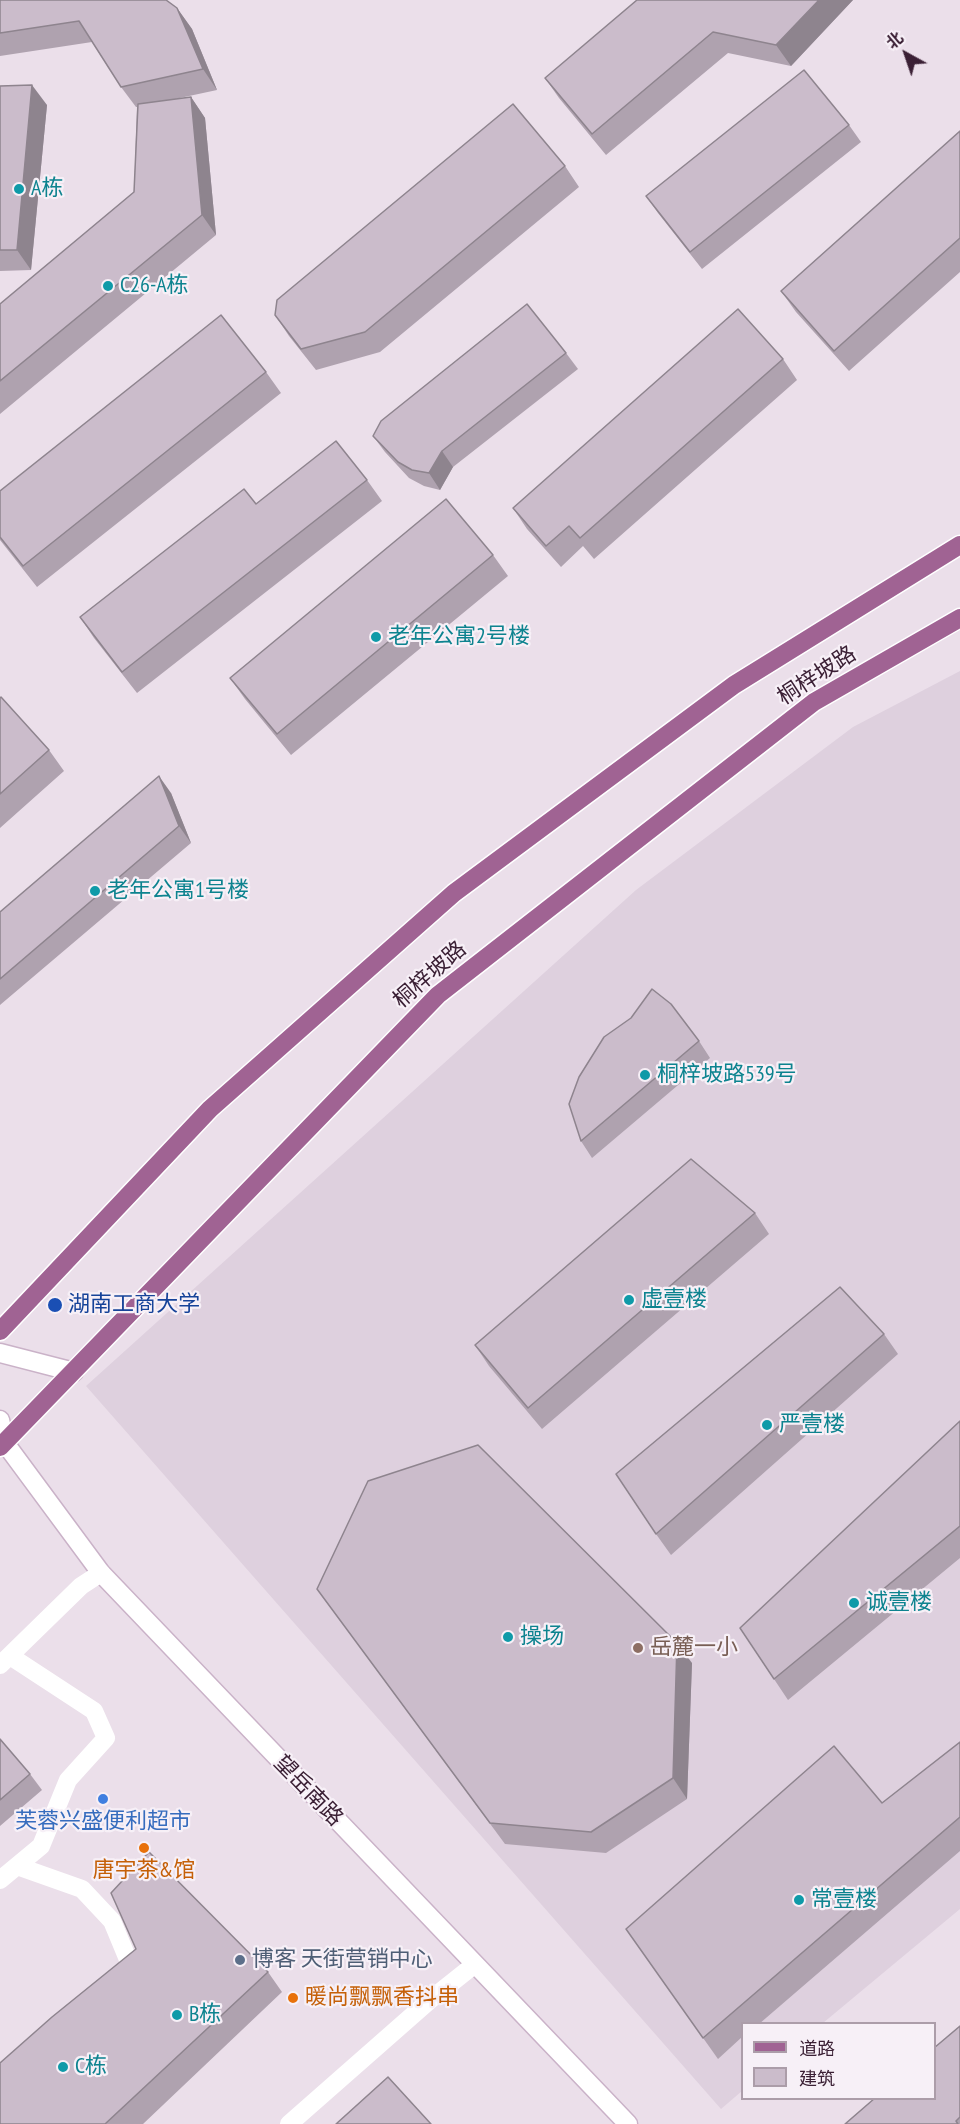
<!DOCTYPE html>
<html>
<head>
<meta charset="utf-8">
<style>
  body { margin:0 }
  #map { position:relative; width:960px; height:2124px; overflow:hidden; background:#ebdfea; font-family:"PT Sans Narrow","Noto Sans SC",sans-serif }
  canvas { display:block }
  .legend { position:absolute; left:741px; top:2022px; width:195px; height:78px; box-sizing:border-box; background:#f7f0f7; border:2px solid #ac9da9; margin:0; padding:8px 10px; list-style:none; font-size:18px; color:#3b2035 }
  .legend li { display:flex; align-items:center; gap:12px; height:30px }
  .legend b { width:30px; border:2px solid #ac9da9 }
  .north { position:absolute; left:876px; top:24px; width:60px; height:60px; -webkit-text-stroke:4px #f7f0f7; paint-order:stroke; rotate:320deg; font-size:16px; font-weight:700; line-height:24px; text-align:center; color:#3b2035 }
  .north::after { content:''; display:block; margin:auto; width:21px; height:27px; background:#3b2035; clip-path:polygon(50% 0,100% 100%,50% 72%,0 100%) }
</style>
</head>
<body>
<div id="map">
<canvas width="960" height="2124"></canvas>
<ul class="legend">
<li><b style="height:8px;background:#a06393"></b>道路</li>
<li><b style="height:16px;background:#cbbccb"></b>建筑</li>
</ul>
<div class="north">北</div>
</div>
<script>
const c = document.querySelector('canvas').getContext('2d');
c.lineJoin = 'round';
function fillPath(path, color) {
  c.fillStyle = color;
  c.fill(path, 'evenodd');
}
function strokePath(path, color, width, dash) {
  c.strokeStyle = color;
  c.lineWidth = width;
  c.lineCap = dash ? 'butt' : 'round';
  c.setLineDash(dash || []);
  c.stroke(path);
}
function label(font, color, halo, rows, align = 'center') {
  c.font = font + ' "PT Sans Narrow","Noto Sans SC",sans-serif';
  c.lineWidth = 4.5;
  c.setLineDash([]);
  c.textBaseline = 'middle';
  c.strokeStyle = halo;
  c.fillStyle = color;
  for (const [text, x, y, turn = 0] of rows) {
    c.save();
    c.translate(x, y);
    c.rotate((+turn || 0) * Math.PI / 180);
    c.textAlign = isNaN(turn) ? turn : align;
    if (halo) c.strokeText(text, 0, 0);
    c.fillText(text, 0, 0);
    c.restore();
  }
}
fillPath(new Path2D(`
  M960,671v1238l-137,114 -81,1v67l-21,18 -635,-723 550,-496 217,-163z`), '#ded0de');
const secondary = new Path2D(`
  M0,1353l74,19
  M0,1420l5,23 96,130 527,551`);
const primary = new Path2D(`
  M0,1331l210,-222 244,-216 280,-208 226,-140
  M0,1447l438,-452 376,-293 146,-84`);
strokePath(secondary, '#cab2c8', 21);
strokePath(primary, '#fff', 21);
strokePath(new Path2D(`
  M0,1665l81,-79 20,-13
  M17,1866l65,23 30,32 22,53 -4,3
  M0,1880l41,-34 27,-66 38,-42 -12,-27 -84,-55
  M289,2124l141,-124 44,-35`), '#fff', 18);
strokePath(secondary, '#fff', 18);
strokePath(primary, '#a06393', 18);
fillPath(new Path2D(`
  M0,0l177,8 15,21 25,61 -42,9 16,-2 14,21 11,117 -216,179v-110l134,-112 3,-85h-1l-15,-20 -29,-45 -92,14z
  M637,0h216l-62,66 -63,-13 -122,102 -47,-57 -14,-20z
  M0,86l47,19 -16,165 -31,1z
  M849,125l12,17 -159,127 -44,-56 -12,-17z
  M960,131v141l-111,99 -53,-59 -15,-21z
  M565,166l14,21 -199,165 -64,18 -27,-34 -14,-21z
  M566,353l12,16 -125,98 -13,23 -16,-4 -15,-8 -24,-26 -12,-16z
  M783,359l14,21 -203,179 -11,-13 -22,21 -34,-38 -14,-21z
  M266,372l15,21 -244,194 -37,-47v-49z
  M367,480l15,21 -245,192 -43,-55 -14,-21 176,-113z
  M493,555l15,21 -217,179 -46,-56 -15,-21z
  M0,698l49,52 15,21 -64,57z
  M171,793l20,50 -191,162v-93z
  M699,1041l11,17 -118,100 -11,-17z
  M755,1213l14,21 -227,195 -53,-63 -14,-21z
  M884,1334l14,20 -227,201 -15,-21z
  M960,1421v137l-172,142 -14,-21z
  M317,1589l375,74 -5,136 -81,54 -101,-9z
  M0,1739l30,35 12,16 -42,36z
  M960,1742v109l-201,173h-17v13l-24,22 -92,-130 256,-126z
  M268,1972l14,20 -139,132h-143z
  M960,2026v98h-115z`), '#afa2af');
fillPath(new Path2D(`
  M819,0h34l-62,66 -15,-21z
  M177,8l15,21 25,61 -14,-21z
  M32,85l15,20 -16,165 -14,-20z
  M191,97l14,21 11,117 -14,-20z
  M442,451l11,16 -13,23 -11,-17z
  M159,776l12,17 20,50 -12,-17z
  M677,1643l15,20 -5,136 -14,-21z`), '#8e848e');
const building = new Path2D(`
  M0,0h166l11,8 26,61 -82,18 -42,-66 -79,12z
  M637,0h182l-43,45 -63,-13 -121,102 -47,-56z
  M804,70l45,55 -159,127 -44,-56z
  M32,85l-15,165h-17v-164z
  M191,97l11,118 -202,166v-77l134,-112 4,-88z
  M513,104l52,62 -200,166 -64,17 -26,-34 2,-15z
  M960,131v107l-126,113 -53,-60z
  M527,304l39,49 -124,98 -13,22 -17,-3 -14,-8 -25,-26 8,-15z
  M738,309l45,50 -203,179 -11,-12 -23,20 -33,-38z
  M221,315l45,57 -243,194 -23,-29v-46z
  M336,441l31,39 -245,192 -42,-55 164,-128 12,15z
  M446,499l47,56 -216,179 -47,-56z
  M1,697l48,53 -49,44v-96z
  M159,776l20,50 -179,153v-67z
  M652,989l19,15 28,37 -118,100 -12,-37 10,-27 25,-40 27,-19z
  M691,1159l64,54 -227,195 -53,-63z
  M840,1287l44,47 -228,200 -40,-60z
  M960,1421v105l-186,153 -34,-51z
  M478,1445l199,198 -4,135 -82,54 -101,-9 -173,-234 51,-108z
  M0,1739l30,35 -30,26z
  M960,1742v75l-257,221 -77,-109 208,-183 48,57z
  M149,1852l119,120 -163,152h-105v-61l52,-46 84,-68 -25,-56z
  M960,2026v91l-4,4 2,3h-113l30,-26h59v-50z
  M388,2077l43,47h-95z`);
fillPath(building, '#cbbccb');
strokePath(building, '#8e848e', 1.5);
for (const [x, y, r, color] of [
  [19,189,6,"#0f9aa8"],
  [108,286,6,"#0f9aa8"],
  [376,637,6,"#0f9aa8"],
  [95,891,6,"#0f9aa8"],
  [645,1075,6,"#0f9aa8"],
  [629,1300,6,"#0f9aa8"],
  [55,1305,8,"#1a4fb4"],
  [767,1425,6,"#0f9aa8"],
  [854,1603,6,"#0f9aa8"],
  [508,1637,6,"#0f9aa8"],
  [638,1648,6,"#8d6e63"],
  [103,1799,6,"#3f7fe0"],
  [144,1848,6,"#e8710a"],
  [799,1900,6,"#0f9aa8"],
  [240,1960,6,"#5c6f8a"],
  [293,1998,6,"#e8710a"],
  [177,2015,6,"#0f9aa8"],
  [63,2067,6,"#0f9aa8"]
]) {
  const dot = new Path2D();
  dot.arc(x, y, r, 0, 2 * Math.PI);
  c.fillStyle = color;
  c.fill(dot);
  strokePath(dot, '#f7f0f7', 2);
}
label('22px', '#0d838f', '#f7f0f7', [
  ["A栋",31,189],
  ["C26-A栋",120,286],
  ["老年公寓2号楼",388,637],
  ["老年公寓1号楼",107,891],
  ["桐梓坡路539号",657,1075],
  ["虚壹楼",641,1300],
  ["严壹楼",779,1425],
  ["诚壹楼",866,1603],
  ["操场",520,1637],
  ["常壹楼",811,1900],
  ["B栋",189,2015],
  ["C栋",75,2067]
], 'left');
label('22px', '#3b2035', '#f7f0f7', [
  ["桐梓坡路",817,676,-33],
  ["桐梓坡路",430,975,-41],
  ["望岳南路",308,1791,46]
]);
label('22px', '#164399', '#f7f0f7', [
  ["湖南工商大学",68,1305]
], 'left');
label('22px', '#785e54', '#f7f0f7', [
  ["岳麓一小",650,1648]
], 'left');
label('22px', '#366cbe', '#f7f0f7', [
  ["芙蓉兴盛便利超市",103,1822]
]);
label('22px', '#c56008', '#f7f0f7', [
  ["唐宇茶&馆",144,1871],
  ["暖尚飘飘香抖串",305,1998,"left"]
]);
label('22px', '#4e5e75', '#f7f0f7', [
  ["博客 天街营销中心",252,1960]
], 'left');
</script>
</body>
</html>
